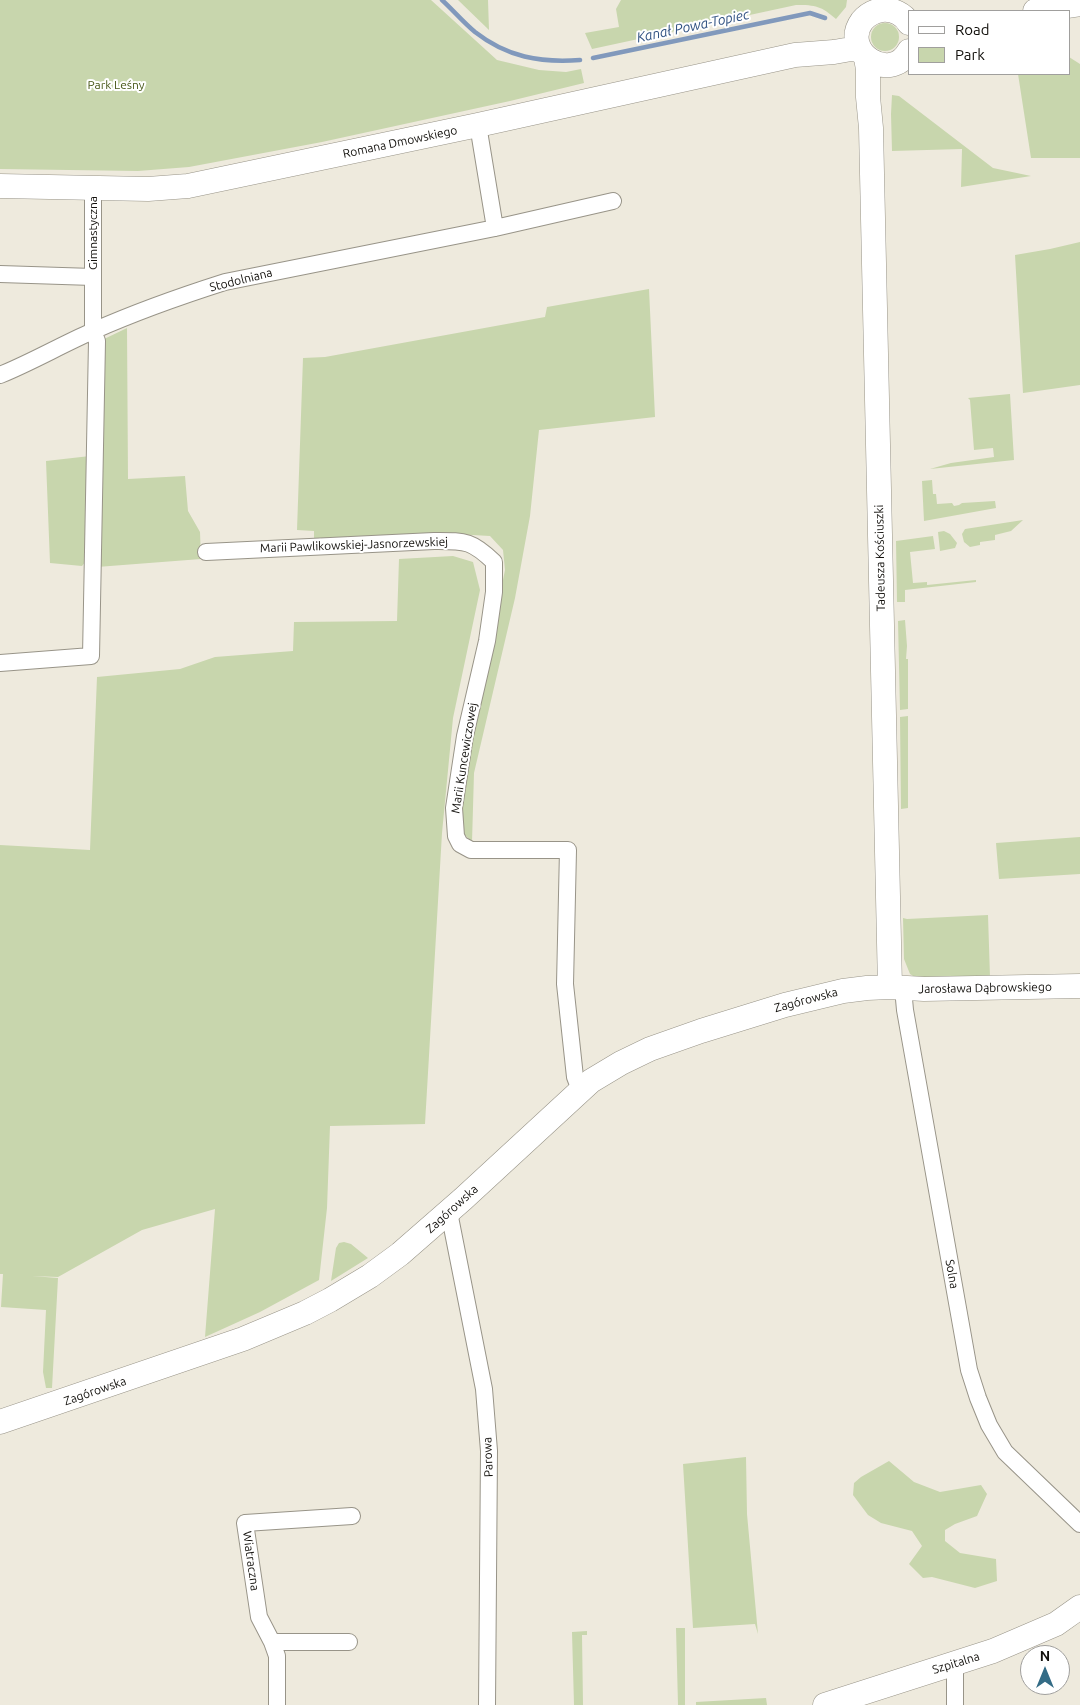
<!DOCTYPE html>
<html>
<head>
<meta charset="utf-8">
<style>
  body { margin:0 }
  #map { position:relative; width:1080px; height:1705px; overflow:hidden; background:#eeeadd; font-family:Ubuntu,sans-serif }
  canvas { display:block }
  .legend { position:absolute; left:908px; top:10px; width:162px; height:65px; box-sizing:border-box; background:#fff; border:1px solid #a09f9d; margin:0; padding:6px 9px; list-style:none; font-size:15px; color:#110f0b }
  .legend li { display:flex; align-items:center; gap:10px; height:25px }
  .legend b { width:25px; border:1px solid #a09f9d }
  .north { position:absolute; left:1020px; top:1645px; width:50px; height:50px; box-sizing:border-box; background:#fff; border:1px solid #a09f9d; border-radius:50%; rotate:0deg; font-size:14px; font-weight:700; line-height:20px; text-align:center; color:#110f0b }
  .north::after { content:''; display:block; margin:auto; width:18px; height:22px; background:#346c86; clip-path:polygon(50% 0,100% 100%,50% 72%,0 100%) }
</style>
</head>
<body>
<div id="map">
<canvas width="1080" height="1705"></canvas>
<ul class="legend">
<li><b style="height:6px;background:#fff"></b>Road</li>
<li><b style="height:14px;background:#c8d6ad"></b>Park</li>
</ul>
<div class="north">N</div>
</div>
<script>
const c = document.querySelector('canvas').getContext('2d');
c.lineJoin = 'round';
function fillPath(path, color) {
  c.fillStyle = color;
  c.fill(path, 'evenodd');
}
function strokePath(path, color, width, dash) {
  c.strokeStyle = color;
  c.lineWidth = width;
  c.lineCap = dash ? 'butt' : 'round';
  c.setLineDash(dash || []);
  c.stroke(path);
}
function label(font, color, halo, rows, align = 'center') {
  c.font = font + ' Ubuntu,sans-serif';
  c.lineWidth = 4;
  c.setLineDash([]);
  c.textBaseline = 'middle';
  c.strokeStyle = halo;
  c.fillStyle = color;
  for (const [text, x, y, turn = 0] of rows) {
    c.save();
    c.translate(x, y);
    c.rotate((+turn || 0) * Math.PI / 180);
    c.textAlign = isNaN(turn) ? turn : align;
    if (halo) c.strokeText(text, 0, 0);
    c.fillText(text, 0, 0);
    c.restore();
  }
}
fillPath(new Path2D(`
  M0,0h431l66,60 42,10 27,2 15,-3 3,14 -74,18 -188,41 -133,25 -51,4 -138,-2z
  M458,0h30l1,30z
  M621,0h226l-1,7 -10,12c-15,-13 -20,-14 -40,-14l-204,44 -7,-16 34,-6 -3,-18z
  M871 37a14 14 0 1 1 28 0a14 14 0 1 1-28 0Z
  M1069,57l11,7v94h-49l-13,-84h51z
  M892,95l7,1 94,72 38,8 -70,11 1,-38 -70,2 -1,-37z
  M1080,242v143l-57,8 -8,-138 35,-6z
  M649,289l6,128 -116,13 -9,86 -15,82 -41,175 -2,69 -8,-8 -6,-14 18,-106 29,-144 -2,-20 -13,-14 -35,-2 -141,9v-12l-17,-1 6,-172 22,-1 220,-40 2,-10z
  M127,328l1,151 57,-3 3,35 12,21 1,27 -104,8 3,-226z
  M1010,394l4,66 -84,9 21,-6 43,-6 -1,-9 -19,2 -4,-50 -2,-2z
  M90,456l-4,105 -4,5 -32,-3 -4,-102z
  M932,480l1,14h3l1,10 15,-1 2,3 5,-1 3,-2 33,-2 1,7 -72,13 -2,-40z
  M1023,520l-12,11 -16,4v5l-15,2v3l-10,2 -6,-5 -2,-8 3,-5z
  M944,531l6,3 7,9 -2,5 -15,3 -2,-19z
  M933,536l2,13 -25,3 3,31 14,-1v3l49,-5v2l-71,8v12h-8l-1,-61z
  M453,556l20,6 7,28 -27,128 -11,115 -17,291 -95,2 -3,82 -8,72 -59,32 -55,25 10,-128 -73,21 -84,47 -26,-1 26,2 -6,110h-6l-3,-16 3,-62 -45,-3 2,-33h-3v-429l90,5 7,-173 83,-8 35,-12 78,-6 1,-29 103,-1 2,-62z
  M905,620l2,26 -1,13h2v50l-8,1 -2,-89z
  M908,716v92l-7,1 -1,-92z
  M1080,837v37l-81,5 -3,-36z
  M988,915l2,62 -72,2 -8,-5 -6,-15 -1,-41 4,1z
  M344,1242l7,2 17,14 -37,23 5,-33 3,-5z
  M746,1457l1,57 11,120 -3,-10 -62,4 -10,-164z
  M889,1461l25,21 26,10 41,-7 6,9 -10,22 -22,8 -10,6v11l15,12 36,6 1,22 -22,7 -43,-11 -9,1 -14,-14 13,-18 -10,-15 -31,-8 -13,-8 -15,-20 1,-12 7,-6z
  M676,1628h9v77h-7z
  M587,1631v4h-5l1,70h-9l-2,-73z
  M766,1698l1,7h-71v-3z`), '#c8d6ad');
strokePath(new Path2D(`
  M442,0c11,10 21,22 33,32 32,25 65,31 105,28
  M593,58l217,-45 15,5`), '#8199bc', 4.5);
const street = new Path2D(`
  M478,125l17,103
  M0,274l93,3
  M0,375c32,-13 61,-30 93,-44 43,-19 88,-35 132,-49l270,-54 118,-27
  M206,552l228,-11c31,0 37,-1 60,21v30l-7,49 -22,95 -11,72 2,28 4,8 11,6h97l-3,134 10,93 5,13
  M0,663l91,-7 6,-315 -4,-10v-143
  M903,988l2,22 64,360 9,28 11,27 16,27 75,72
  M449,1212l35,177 5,62 -2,254
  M272,1642h77
  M955,1663v42
  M277,1705v-49l-5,-14 -13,-25 -14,-94 107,-7`);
const secondary = new Path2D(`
  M1035,11l45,-7
  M909,23c-6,-9 -16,-14 -27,-13 -8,1 -15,5 -20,11 -22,30 28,64 47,30
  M866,58l2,11v28l3,31 19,859
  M0,186l148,3 40,-3 290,-61 317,-70 39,-3 17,-3 9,1
  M0,1422l243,-83 62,-26 25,-13 40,-24 30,-22 63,-55 128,-118 30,-18 29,-14 51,-18 84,-26 58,-14 24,-3 23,-1 34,2 156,-3
  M825,1705l168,-54 63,-27 24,-17`);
strokePath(street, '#989488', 18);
strokePath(secondary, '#989488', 25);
strokePath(street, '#fff', 16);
strokePath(secondary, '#fff', 24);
label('12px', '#485819', '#fff', [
  ["Park Leśny",116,85]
]);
label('12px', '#110f0b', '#fff', [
  ["Romana Dmowskiego",400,142,-12],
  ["Gimnastyczna",93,233,-90],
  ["Stodolniana",241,280,-14],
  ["Marii Pawlikowskiej-Jasnorzewskiej",354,545,-2],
  ["Tadeusza Kościuszki",880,558,-91],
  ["Marii Kuncewiczowej",464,758,-81],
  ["Jarosława Dąbrowskiego",985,988,-1],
  ["Zagórowska",806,1000,-15],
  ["Zagórowska",452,1209,-42],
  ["Solna",952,1274,80],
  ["Zagórowska",95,1391,-19],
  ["Parowa",488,1457,-92],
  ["Wiatraczna",251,1561,82],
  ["Szpitalna",956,1663,-17]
]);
label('italic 14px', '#325383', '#fff', [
  ["Kanał Powa-Topiec",693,26,-12]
]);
</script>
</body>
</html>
